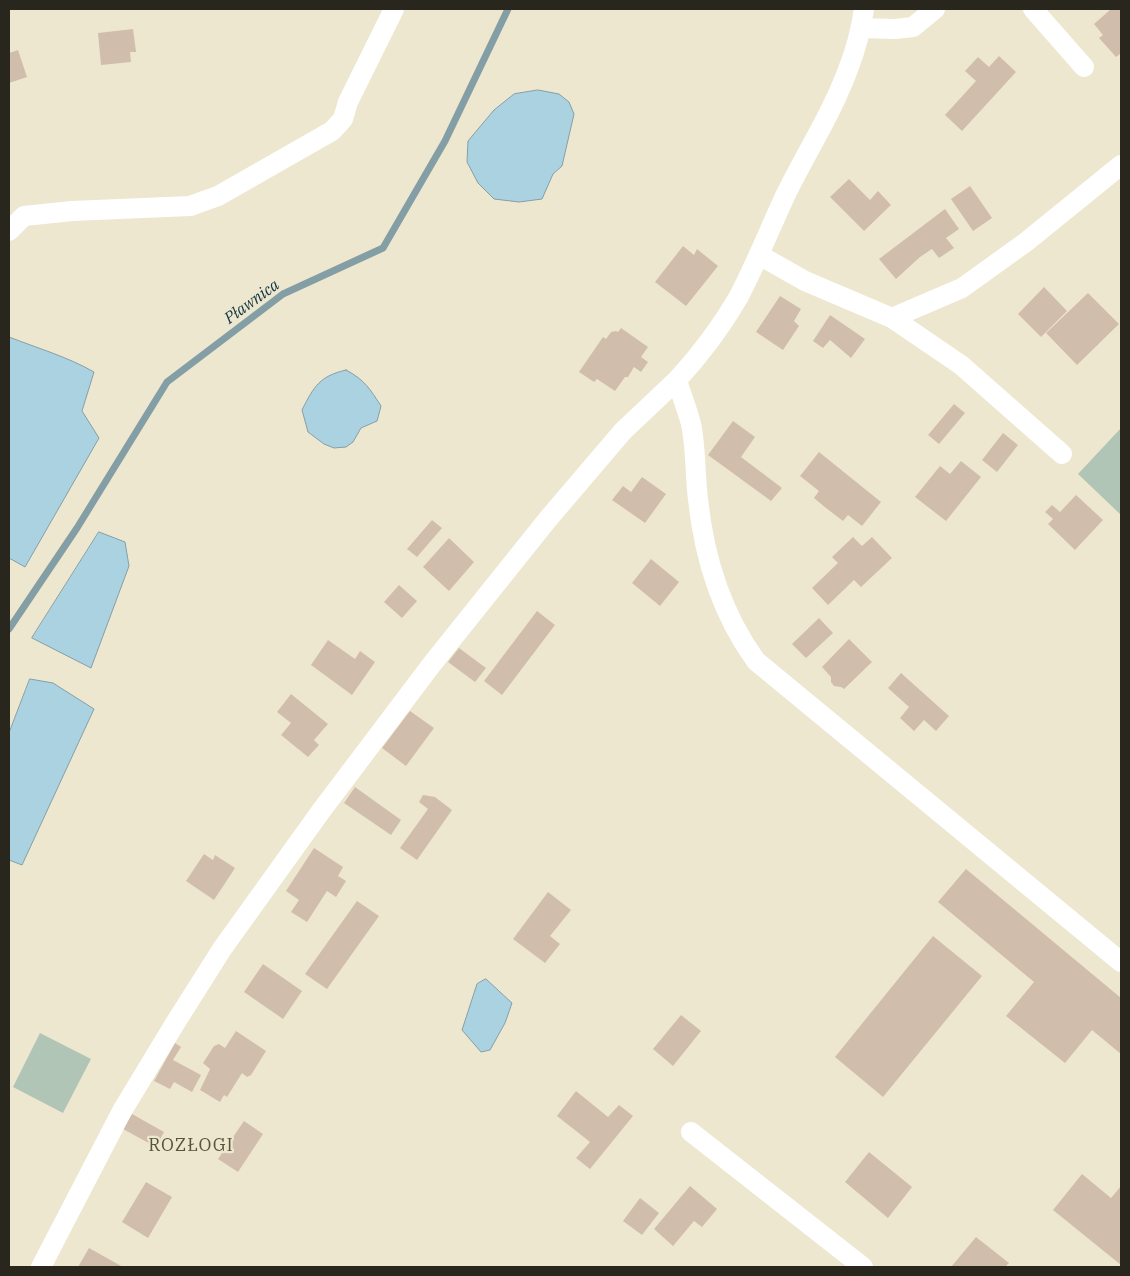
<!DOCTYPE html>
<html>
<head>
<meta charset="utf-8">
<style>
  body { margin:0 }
  #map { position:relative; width:1130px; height:1276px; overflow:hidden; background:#eee7cf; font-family:"IBM Plex Serif",serif }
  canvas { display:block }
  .frame { position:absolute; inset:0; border:10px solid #29261d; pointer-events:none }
</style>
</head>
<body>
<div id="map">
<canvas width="1130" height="1276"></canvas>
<div class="frame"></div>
</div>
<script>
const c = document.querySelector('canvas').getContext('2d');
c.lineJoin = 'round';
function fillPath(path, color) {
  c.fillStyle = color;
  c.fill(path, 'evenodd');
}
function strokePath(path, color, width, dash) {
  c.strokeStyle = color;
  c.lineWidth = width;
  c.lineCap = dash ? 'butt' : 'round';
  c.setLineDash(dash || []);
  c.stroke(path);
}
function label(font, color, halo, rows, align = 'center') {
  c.font = font + ' "IBM Plex Serif",serif';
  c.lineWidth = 4.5;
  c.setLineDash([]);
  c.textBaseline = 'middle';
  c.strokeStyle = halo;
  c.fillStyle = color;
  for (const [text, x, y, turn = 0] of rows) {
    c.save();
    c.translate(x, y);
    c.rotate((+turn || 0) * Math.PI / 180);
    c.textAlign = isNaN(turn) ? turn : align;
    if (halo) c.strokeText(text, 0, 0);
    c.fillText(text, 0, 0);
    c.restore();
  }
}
fillPath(new Path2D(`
  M1121,428v87l-43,-41z
  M40,1033l51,26 -28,54 -50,-26z`), '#b1c5b6');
const water = new Path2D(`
  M538,90l21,4 10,8 5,12 -12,52 -9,8 -11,25 -23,3 -25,-3 -16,-16 -11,-21 1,-21 26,-31 20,-16z
  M9,337c28,11 59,20 85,35l-12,39 17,27 -74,129 -16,-9z
  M346,370c19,10 24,19 35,36l-4,15 -16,7 -8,14 -7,5 -12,1 -10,-4 -16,-12 -6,-22c12,-24 18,-34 44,-40z
  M99,532l26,10 4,24 -38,102 -59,-30z
  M30,679l23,4 41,26 -72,156 -13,-5v-127z
  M486,979l26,24 -7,20 -15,27 -9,2 -19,-22 15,-46z`);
fillPath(water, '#abd2e0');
strokePath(water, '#849ea6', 1);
strokePath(new Path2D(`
  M9,629l68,-101 90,-146 116,-88 100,-46 62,-107 63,-132`), '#849ea6', 7);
fillPath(new Path2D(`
  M1111,9h10v47l-1,-2 -4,3 -17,-19 4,-3 -9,-11z
  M133,29l3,23h-6l1,10 -30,3 -3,-32z
  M18,50l9,27 -18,6v-30z
  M999,56l17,16 -54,59 -17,-16 31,-34 -11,-10 13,-14 11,10z
  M849,179l21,21 8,-9 13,14 -27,26 -34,-34z
  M970,186l22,32 -19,13 -22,-32z
  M945,209l14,20 -13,9 8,10 -15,10 -7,-9 -12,8 -24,22 -17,-20z
  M683,246l11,9 3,-6 21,17 -32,40 -31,-24z
  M1044,287l23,24 -26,26 -23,-23z
  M1088,293l31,31 -42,41 -31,-32z
  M780,296l21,13 -7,12 5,5 -16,24 -27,-18z
  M830,315l35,24 -14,19 -21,-18 -7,8 -10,-7z
  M621,328l27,19 -7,10 7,5 -7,10 -7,-5 -6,10h-3l-10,14 -18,-12 -3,3 -15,-10 24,-35 3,2 5,-7 5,-1 2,1z
  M954,404l11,9 -26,31 -11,-9z
  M733,421l22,16 -14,20 41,31 -11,13 -63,-46z
  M1003,433l15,12 -21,27 -15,-12z
  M819,452l62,50 -19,24 -14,-11 -5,6 -17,-13 -12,-10 5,-7 -19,-15z
  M961,461l20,16 -35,44 -31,-24 25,-31 10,8z
  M642,477l24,17 -21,29 -33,-23 11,-14 8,6z
  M1076,495l27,25 -28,30 -27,-26 5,-5 -8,-7 7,-7 8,7z
  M432,520l10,8 -25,29 -10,-8z
  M853,537l9,9 10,-9 20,21 -31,29 -7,-7 -26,25 -16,-17 26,-25 -6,-6z
  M449,538l25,24 -25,29 -26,-24z
  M651,559l28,23 -19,24 -28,-23z
  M399,585l18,16 -15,17 -18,-16z
  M537,611l18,14 -53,70 -18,-14z
  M819,618l14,15 -27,25 -14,-14z
  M849,639l23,23 -28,27 -3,-2 -7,-1 -3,-4v-5l-9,-10z
  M328,640l27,19 5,-8 15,11 -23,33 -41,-30z
  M459,648l27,20 -11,14 -27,-20z
  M901,673l48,43 -13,15 -12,-11 -10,11 -14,-13 9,-11 -21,-19z
  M291,694l37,30 -14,16 5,5 -11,12 -27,-22 10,-12 -14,-11z
  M410,711l24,17 -28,38 -24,-18z
  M355,787l46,33 -10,15 -47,-32z
  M423,795l12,2 17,13 -35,50 -17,-12 28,-39 -9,-7z
  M314,848l29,19 -5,9 8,5 -10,16 -9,-6 -20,31 -16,-10 8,-12 -13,-9z
  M204,854l9,6 2,-5 20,13 -21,32 -28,-19z
  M966,869l155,129v56l-29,-24 -27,33 -59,-47 28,-34 -96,-80z
  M548,892l23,18 -21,26 10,8 -15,19 -32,-24z
  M357,901l22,15 -52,73 -22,-15z
  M933,936l49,40 -99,121 -48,-40z
  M263,964l39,27 -19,28 -39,-27z
  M681,1015l20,16 -28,35 -20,-17z
  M236,1031l30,20 -15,24 -4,2 -5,-4 -15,24 -3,-2 -4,7 -20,-12 10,-21 -7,-6 11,-17 5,-2 6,4z
  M175,1043l6,4 -8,13 28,15 -9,17 -18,-10 -4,7 -16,-8z
  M576,1091l32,26 11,-12 14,11 -43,53 -14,-11 14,-16 -33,-26z
  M132,1114l32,18 -8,15 -33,-18z
  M244,1121l19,13 -25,38 -20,-13z
  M869,1152l43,35 -24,31 -43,-36z
  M1082,1174l29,24 10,-12v79l-68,-55z
  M146,1182l26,15 -24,41 -26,-16z
  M690,1186l27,23 -15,18 -8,-6 -21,25 -19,-17z
  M640,1198l19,15 -17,22 -19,-14z
  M976,1237l33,26 -4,4h-54z
  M89,1248l34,19h-45z`), '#d1bdac');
strokePath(new Path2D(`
  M864,9c-3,19 -7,37 -14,55 -16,46 -43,87 -64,130 -16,34 -30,70 -48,104 -17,29 -38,57 -61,82 4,14 10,29 14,44 5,22 4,52 7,75 6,58 24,115 58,162l365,301
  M1033,9l51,58
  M861,28l34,1 18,-2 22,-18
  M9,231l15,-15 48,-5 118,-5 28,-10 114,-65 11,-12 5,-17 46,-93
  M759,255l46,26 87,37 70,-30 64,-46 95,-77
  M892,318l69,47 101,89
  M691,1132l172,135
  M41,1267l81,-156 52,-86 48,-76 99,-138 111,-147 116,-145 75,-88 54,-51`), '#fff', 20);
label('italic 16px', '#113540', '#eee7cf', [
  ["Pławnica",252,302,-36]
]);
c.letterSpacing = '1px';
label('18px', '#59533e', '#eee7cf', [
  ["ROZŁOGI",191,1146]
]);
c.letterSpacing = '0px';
</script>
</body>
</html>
